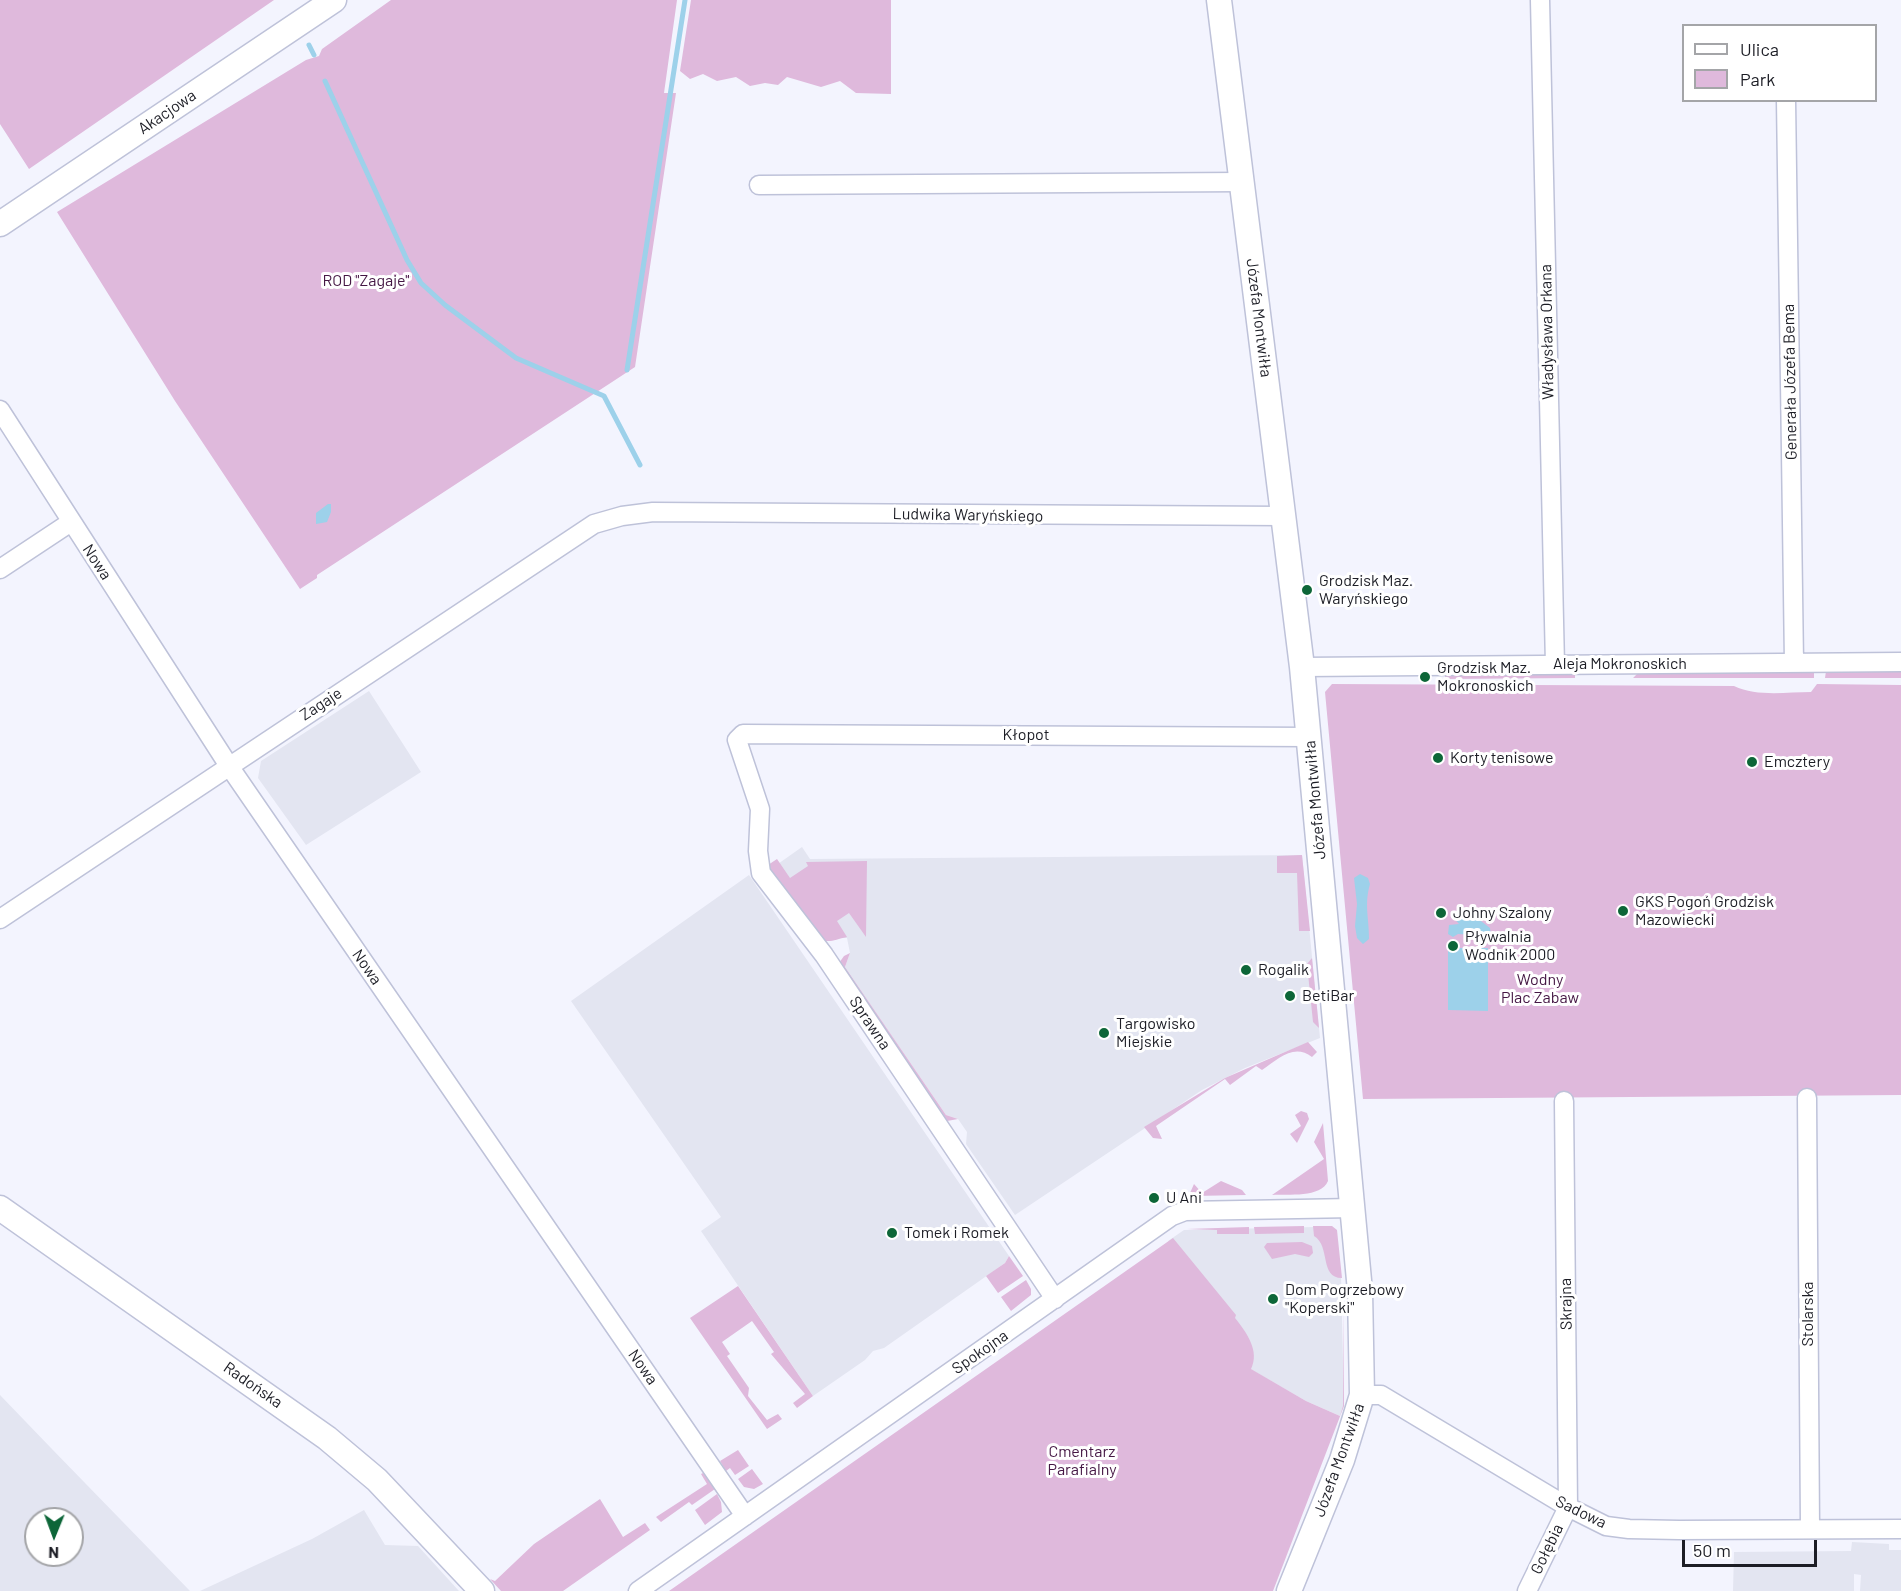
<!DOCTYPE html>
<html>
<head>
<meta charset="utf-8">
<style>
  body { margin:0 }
  #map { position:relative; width:1901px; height:1591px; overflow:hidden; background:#f3f4fe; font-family:Barlow,sans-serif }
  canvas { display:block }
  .legend { position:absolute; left:1682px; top:24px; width:195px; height:78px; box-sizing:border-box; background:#fff; border:2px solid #a4a5a8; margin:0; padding:8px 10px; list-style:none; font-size:18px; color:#1c1d25 }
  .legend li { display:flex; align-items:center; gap:12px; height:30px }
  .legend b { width:30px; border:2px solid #a4a5a8 }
  .north { position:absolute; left:24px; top:1507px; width:60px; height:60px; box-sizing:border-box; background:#fff; border:2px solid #a4a5a8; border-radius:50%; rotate:181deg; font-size:16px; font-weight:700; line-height:24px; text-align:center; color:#1c1d25 }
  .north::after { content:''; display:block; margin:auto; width:21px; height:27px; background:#0d6638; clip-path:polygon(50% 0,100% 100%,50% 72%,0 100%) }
  .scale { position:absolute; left:1682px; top:1540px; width:135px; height:27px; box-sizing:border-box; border:3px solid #1c1d25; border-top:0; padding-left:8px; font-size:18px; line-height:21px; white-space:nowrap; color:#1c1d25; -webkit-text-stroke:4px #fff; paint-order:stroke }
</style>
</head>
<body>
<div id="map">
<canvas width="1901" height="1591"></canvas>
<ul class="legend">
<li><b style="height:8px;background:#fff"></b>Ulica</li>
<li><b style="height:16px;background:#dfb9dc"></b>Park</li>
</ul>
<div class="north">N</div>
<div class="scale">50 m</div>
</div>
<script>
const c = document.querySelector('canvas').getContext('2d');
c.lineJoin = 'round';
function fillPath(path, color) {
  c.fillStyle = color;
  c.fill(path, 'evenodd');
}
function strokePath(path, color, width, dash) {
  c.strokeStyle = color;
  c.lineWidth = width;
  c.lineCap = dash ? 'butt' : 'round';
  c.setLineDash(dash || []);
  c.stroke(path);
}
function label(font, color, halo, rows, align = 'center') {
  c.font = font + ' Barlow,sans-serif';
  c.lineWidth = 6;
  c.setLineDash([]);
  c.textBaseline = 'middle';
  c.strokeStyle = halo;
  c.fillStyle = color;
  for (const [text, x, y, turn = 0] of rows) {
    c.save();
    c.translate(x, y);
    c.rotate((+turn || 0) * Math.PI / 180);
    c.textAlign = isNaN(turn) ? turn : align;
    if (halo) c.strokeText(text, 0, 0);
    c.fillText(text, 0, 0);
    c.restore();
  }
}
fillPath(new Path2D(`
  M369,691l52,81 -115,73 -48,-67 3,-17z
  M802,847l8,12 492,-4 18,183 -75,30 -43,22 -187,125 -49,-71 1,-12 -9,-13 -12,-4 -101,-148 5,-14 -3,-15 -24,-2 -48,-70z
  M749,875l260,381 -4,7 -121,85 -11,3 -8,9 -52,36 -112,-165 20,-14 -150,-216z
  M1315,1227l26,47 3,132 -4,10 -34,-15 -56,-32 -82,-128 16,-11z
  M0,1395l51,53 139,143h-190zM36,1519h36v36h-36z
  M364,1510l21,35 33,1 41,45h-259l112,-52z
  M1852,1542l37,2v6h12v41h-41l1,-16 -7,-1v17h-121l1,-39 117,-1z`), '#e3e5f1');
fillPath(new Path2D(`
  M0,0h274l-245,169 -29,-45z
  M391,0h286l-13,93h12l-41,274 -318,208v3l-17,11 -125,-188 -118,-189 249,-152 13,-4 3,-7z
  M691,0h200v94l-35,-1 -16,-12 -19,6 -34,-10 -9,8 -13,-2 -15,3 -14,-9 -19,4 -14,-7 -13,5 -10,-8z
  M1814,670v8h-181l6,-6z
  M1826,671h75v7h-76z
  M1575,673v5l-130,1v-4z
  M1332,684l402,2c23,11 52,6 77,6l6,-8 84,1v410l-538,4 -38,-407z
  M1302,855l8,76h-11l-2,-58h-20v-17z
  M777,859l13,19 18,-12 -2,-4 61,-1 -1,76 -17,-24 -12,8 10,16c-14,3 -20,8 -32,-1l-44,-66 -3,-5z
  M850,953l-5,14 101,148 12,4 -11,2 -108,-158 5,-7z
  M1312,958l7,70 -6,-6 -6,-58z
  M1308,1042l9,10 -5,5c-18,-14 -34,2 -50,13l-6,-4 -26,19 -5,-6 -69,47 6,13 -9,-1 -9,-11 81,-49z
  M1301,1111l6,2 2,6 -12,24 -7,-9 11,-8 -6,-11z
  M1323,1123l5,58c-7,17 -40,13 -56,14l52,-36 -10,-17z
  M1221,1181l21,9 4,5 -53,1 -3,-3 4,-9 8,9z
  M1304,1226v7l-49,1 -1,-7z
  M1313,1226h19l5,4 5,48c-23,0 -11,-32 -28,-42z
  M1249,1227v7h-32v-4l-30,-1z
  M1173,1238l63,77 -1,3c12,15 25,33 16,51l55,32 34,15 3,-10v-100l1,100 -71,185h-604z
  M1267,1243l35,-1 10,4 1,7 -4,4 -14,-3 -23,5 -8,-12z
  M1009,1256l14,20 -25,17 -12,-17 19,-13z
  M1026,1280l5,9v6l-20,16 -10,-14z
  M738,1286l75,110 -16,12 -4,-5 12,-9 -34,-40 3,-2 -22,-31 -30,21 8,12 -3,2 22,32 -1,8 19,24 11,-6 4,5 -15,10 -77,-111z
  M738,1450l11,16 -14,9 -5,-7 -4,3 -6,-10z
  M752,1469l11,15 -9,5 -10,-2 -6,-8z
  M703,1473l12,16 -23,16 -3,-3 -28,20 -5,-5 51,-33 -6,-10z
  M717,1494l4,8 1,10 -17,13 -10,-15z
  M600,1499l23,38 22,-14 5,7 -87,61h-62l-11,-12 5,2 39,-37z`), '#dfb9dc');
fillPath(new Path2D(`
  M328,504h3v8l-4,10 -11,2v-11z
  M1360,874l8,4 2,6c-6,21 -1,33 -1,55l-6,5 -6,-6 -2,-12 2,-22 -3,-26z
  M1464,908l26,20 1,8 -33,-2 -5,3 -5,-3 1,-9 10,-1 -6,-7z
  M1448,948h40v63l-40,-1z`), '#9dd1ea');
strokePath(new Path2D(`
  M309,45l5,10
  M325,81l82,179 14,23 24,22 71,53 88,38 36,69
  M627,370l58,-370`), '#9dd1ea', 5);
const street = new Path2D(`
  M1540,0l15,665
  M1786,100l8,563
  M759,185l483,-3
  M0,410l229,356 516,750
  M0,569l71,-47
  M1302,667l599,-5
  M0,919l594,-395 28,-8 31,-4 630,4
  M1807,1098l3,431
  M1055,1299l-231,-344 -63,-82 -3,-22 2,-42 -23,-69 6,-6 566,3
  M1362,1395h19l187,112 38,19 23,3 50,1 222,-1
  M638,1591l534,-375 13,-5 169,-3
  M1527,1591l41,-84 -4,-406`);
const secondary = new Path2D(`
  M1219,0l83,667 58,624 2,104 -20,65 -53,131
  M0,224l334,-224
  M0,1208l327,230 50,42 105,111`);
strokePath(street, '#bec2d9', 21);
strokePath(secondary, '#bec2d9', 27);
strokePath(street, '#fff', 18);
strokePath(secondary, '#fff', 24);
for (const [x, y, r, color] of [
  [1307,590,6,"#0d6638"],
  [1425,677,6,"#0d6638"],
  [1438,758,6,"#0d6638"],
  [1752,762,6,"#0d6638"],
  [1623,911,6,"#0d6638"],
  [1441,913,6,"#0d6638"],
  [1453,946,6,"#0d6638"],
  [1246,970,6,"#0d6638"],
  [1290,996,6,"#0d6638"],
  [1104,1033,6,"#0d6638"],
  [1154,1198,6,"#0d6638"],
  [892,1233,6,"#0d6638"],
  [1273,1299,6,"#0d6638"]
]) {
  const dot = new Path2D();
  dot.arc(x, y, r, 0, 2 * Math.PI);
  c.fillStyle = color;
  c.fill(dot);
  strokePath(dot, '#fff', 2);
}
label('16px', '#1c1d25', '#fff', [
  ["Akacjowa",167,112,-34],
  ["Józefa Montwiłła",1259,318,83],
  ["Władysława Orkana",1547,332,-91],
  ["Generała Józefa Bema",1790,382,-91],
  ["Ludwika Waryńskiego",968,515,1],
  ["Nowa",97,562,57],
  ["Aleja Mokronoskich",1620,664],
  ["Zagaje",321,704,-33],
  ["Kłopot",1026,735],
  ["Józefa Montwiłła",1315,800,-95],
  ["Nowa",367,967,55],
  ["Sprawna",870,1023,56],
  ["Skrajna",1566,1304,-91],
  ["Stolarska",1808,1314,-90],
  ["Spokojna",980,1352,-35],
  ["Nowa",643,1367,55],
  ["Radońska",253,1385,35],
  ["Józefa Montwiłła",1339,1460,-70],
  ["Sadowa",1581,1512,26],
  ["Gołębia",1547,1549,-64]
]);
label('16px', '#451744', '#fff', [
  ["ROD \"Zagaje\"",366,281],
  ["Wodny",1540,980],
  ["Plac Zabaw",1540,998],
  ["Cmentarz",1082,1452],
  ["Parafialny",1082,1470]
]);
label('16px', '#1c1d25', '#fff', [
  ["Grodzisk Maz.",1319,581],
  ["Waryńskiego",1319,599],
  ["Grodzisk Maz.",1437,668],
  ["Mokronoskich",1437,686],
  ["Korty tenisowe",1450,758],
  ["Emcztery",1764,762],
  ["GKS Pogoń Grodzisk",1635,902],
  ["Mazowiecki",1635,920],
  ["Johny Szalony",1453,913],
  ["Pływalnia",1465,937],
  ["Wodnik 2000",1465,955],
  ["Rogalik",1258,970],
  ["BetiBar",1302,996],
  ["Targowisko",1116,1024],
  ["Miejskie",1116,1042],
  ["U Ani",1166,1198],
  ["Tomek i Romek",904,1233],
  ["Dom Pogrzebowy",1285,1290],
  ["\"Koperski\"",1285,1308]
], 'left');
</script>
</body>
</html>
